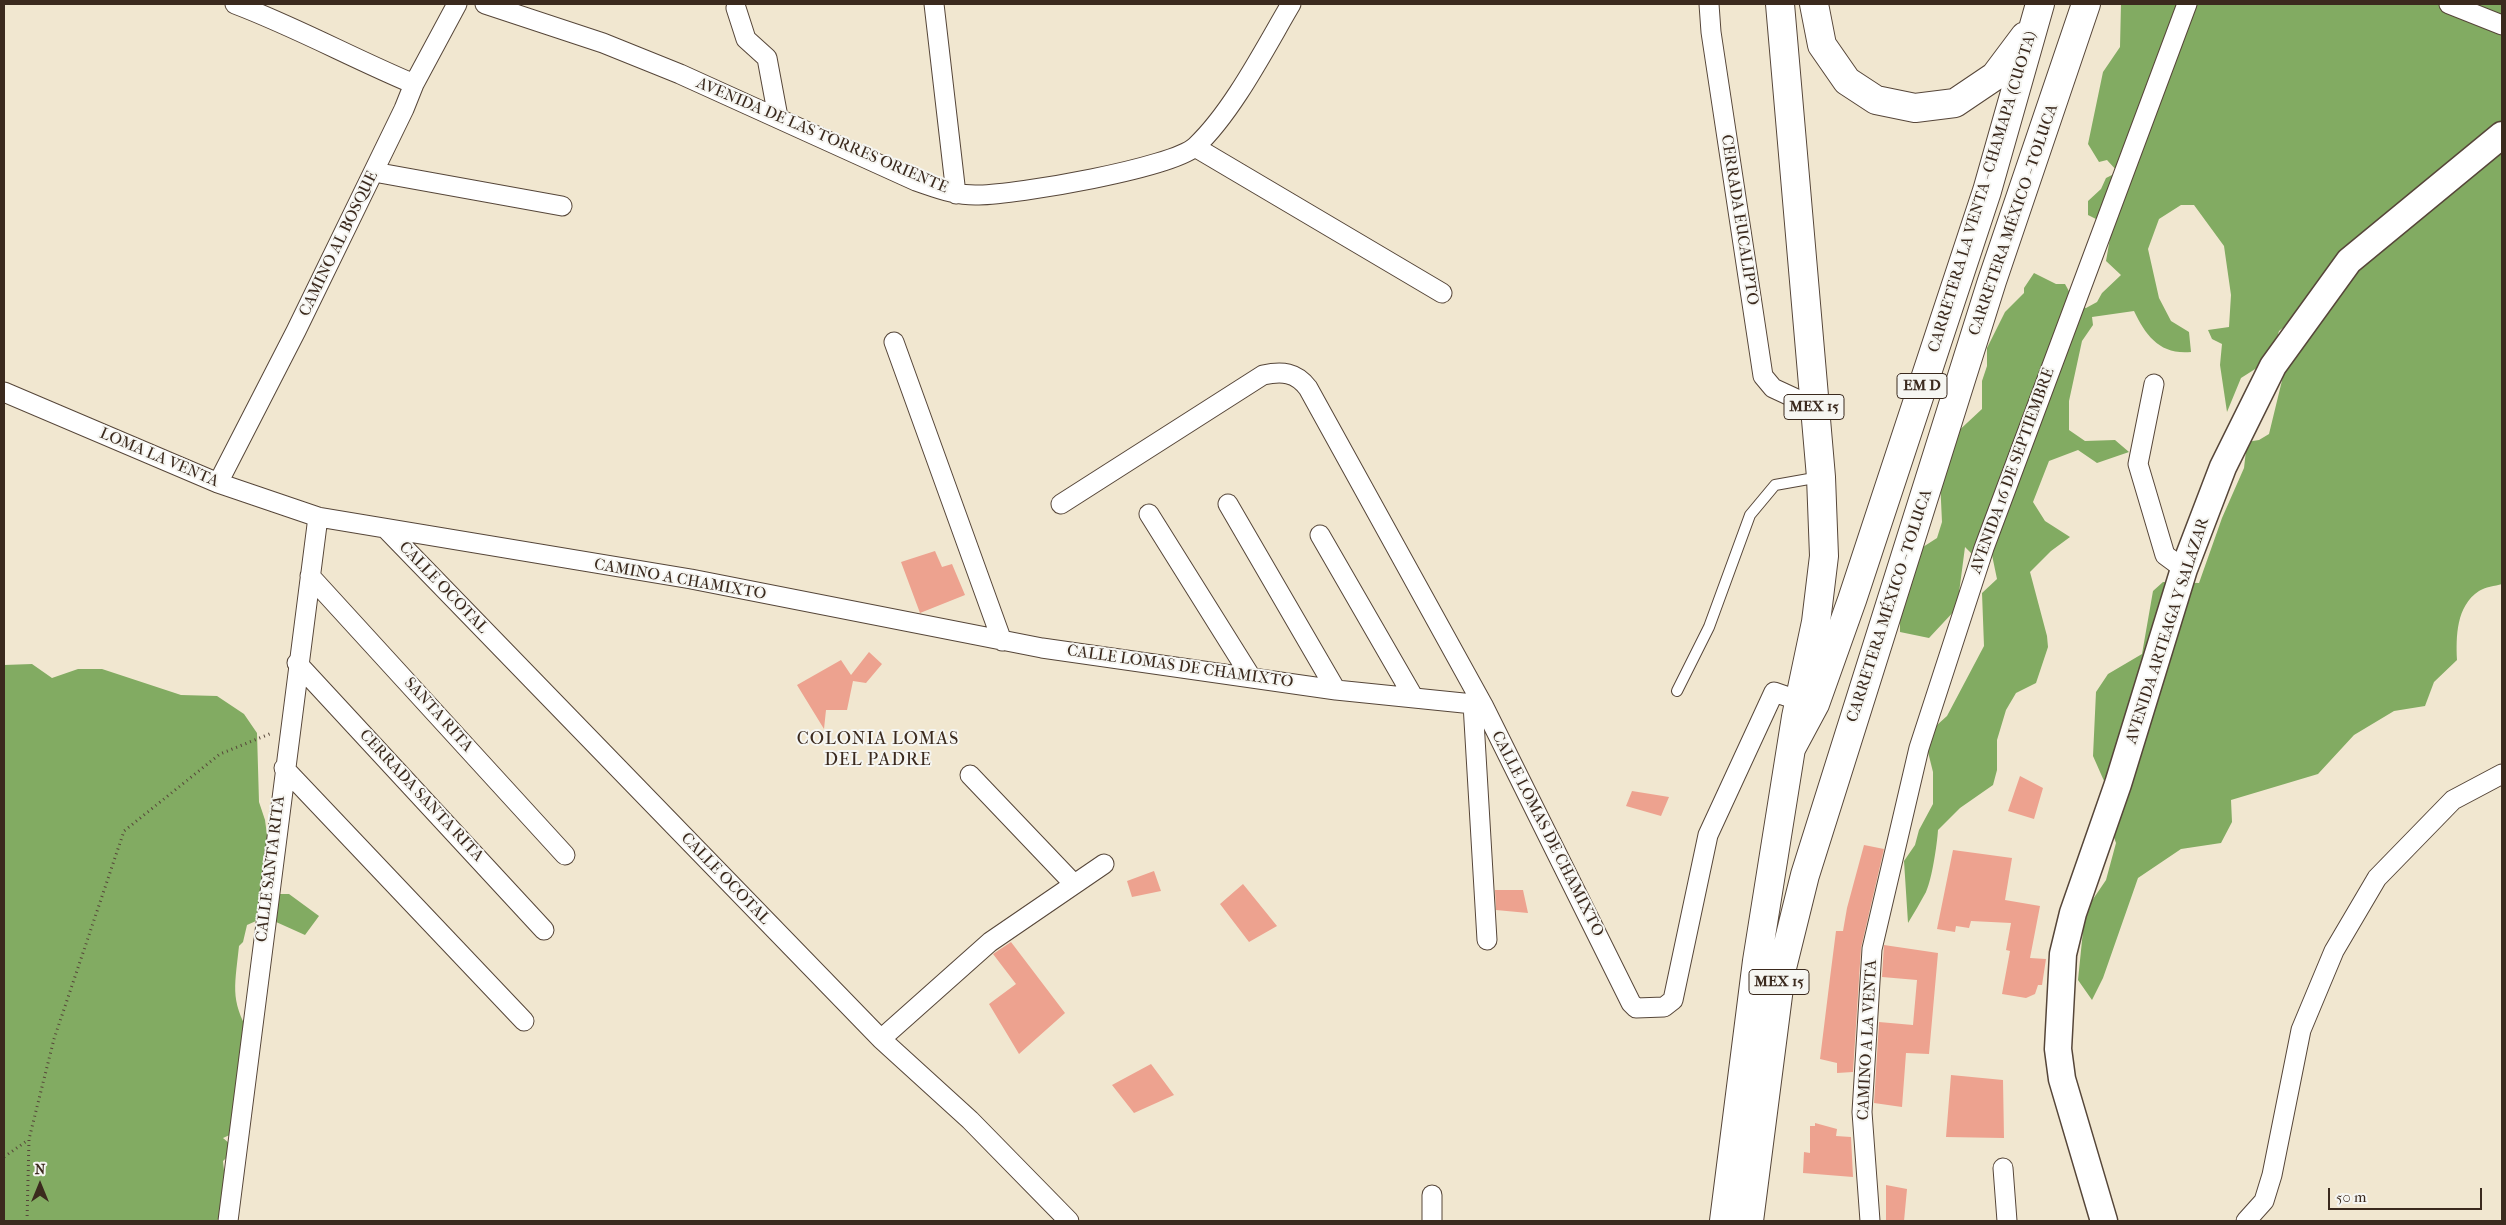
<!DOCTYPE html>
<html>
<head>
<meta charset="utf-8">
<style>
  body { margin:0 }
  #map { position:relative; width:2506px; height:1225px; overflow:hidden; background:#f1e7d0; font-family:"IM FELL French Canon",serif }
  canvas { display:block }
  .frame { position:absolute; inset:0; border:5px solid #3b2a1e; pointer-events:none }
  .north { position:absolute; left:15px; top:1160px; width:50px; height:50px; -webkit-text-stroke:4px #f6f6f2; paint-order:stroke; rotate:0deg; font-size:14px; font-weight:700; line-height:20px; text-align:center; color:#3b2a1e }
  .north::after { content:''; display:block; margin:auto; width:18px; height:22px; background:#3b2a1e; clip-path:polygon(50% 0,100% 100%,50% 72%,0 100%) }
  .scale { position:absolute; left:2328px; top:1188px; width:154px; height:22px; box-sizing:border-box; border:2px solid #3b2a1e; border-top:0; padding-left:6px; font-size:15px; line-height:18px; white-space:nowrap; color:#3b2a1e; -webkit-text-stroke:4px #f6f6f2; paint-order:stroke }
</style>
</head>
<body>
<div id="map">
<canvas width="2506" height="1225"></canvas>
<div class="frame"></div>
<div class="north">N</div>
<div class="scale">50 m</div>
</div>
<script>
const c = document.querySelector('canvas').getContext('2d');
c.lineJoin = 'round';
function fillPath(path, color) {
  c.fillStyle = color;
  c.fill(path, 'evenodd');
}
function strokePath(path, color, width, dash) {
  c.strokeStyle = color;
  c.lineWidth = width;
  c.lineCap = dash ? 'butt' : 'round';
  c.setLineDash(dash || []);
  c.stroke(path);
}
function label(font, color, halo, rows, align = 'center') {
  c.font = font + ' "IM FELL French Canon",serif';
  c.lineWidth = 4;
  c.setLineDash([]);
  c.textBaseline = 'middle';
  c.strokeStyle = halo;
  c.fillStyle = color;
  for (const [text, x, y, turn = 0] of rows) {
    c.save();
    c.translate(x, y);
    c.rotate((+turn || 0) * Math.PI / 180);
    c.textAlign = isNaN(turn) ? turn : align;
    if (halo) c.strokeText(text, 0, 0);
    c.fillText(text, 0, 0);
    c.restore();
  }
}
fillPath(new Path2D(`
  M2121,4h381v580c-7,2 -17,3 -23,7 -23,15 -23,46 -22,69l-23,22 -9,24 -31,5 -40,24 -36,39 -87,26 1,22 -11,21 -40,6 -43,29 -35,100 -11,22 -14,-20 7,-69 21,-31 10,-37 -9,-26 1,-27 -15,-34 3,-64 12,-18 34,-20 11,-63 10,-9 36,1 23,-65 22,-50 3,-26 12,-2 10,-6 17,-70 23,-57 -30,24 -8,28 -30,19 -14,34 -7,-47 2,-21 -10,-5 -4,-9 21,-3 2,-32 -7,-49 -30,-41h-13l-22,14 -11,30 11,49 12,23 18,11 2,20c-31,3 -45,-16 -57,-41l-42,6 1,8 -11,16 -13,60v29l16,11 30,-1 14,12 -32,11 -19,-13 -29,11 -16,41 12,19 25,16 -19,14 -21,21 17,64 1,11 -12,36 -20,10 -10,17 -9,30v30l-4,15 -33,23 -22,22c-1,15 -6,49 -12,62 -6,11 -12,21 -18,31l-4,-62 11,-16 4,-15 14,-26v-32l-6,-24 10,-23 10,-9 37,-70 -2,-53 15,-14 -5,-24 -12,7 -15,-15 -8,61 -28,30 -29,-6v-10l9,-66 28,-18 5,-16 -3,-64 14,-22 29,-27v-28l5,-15v-18l18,-36 19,-19v-5l10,-15 22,11h9l5,9v9l16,6 11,-6 5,-9 19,-18 -15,-14 6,-34 -24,-12v-14l13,-12 5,-11 12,-6 -11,-12 -8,2 -11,-18 15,-72 17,-25z
  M32,664l20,14 26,-9h24l79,26 36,1 27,18 13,19 2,69 6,18 10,74h14l30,22 -14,19 -40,-18 -18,8 -4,17 -4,4c-5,46 -9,55 15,96l-20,91 -11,5 13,11 -13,12 4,38 -10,22h-213v-556z`), '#82ab62');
fillPath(new Path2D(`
  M935,551l7,16 10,-3 13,31 -45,18 -19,-51z
  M869,652l13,12 -16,19 -13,-2 -6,29h-21l-2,19 -27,-44 44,-25 10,15z
  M2020,776l23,12 -9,31 -26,-8z
  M1632,791l37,6 -8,19 -35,-10z
  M1864,845l20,4 -23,99 -8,124 -16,1v-10l-17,-4 10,-81 6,-47h7l4,-23z
  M1953,850l59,8 -7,42 35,6 -10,52 16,1 -4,26h-4l-3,9 -9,4 -24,-4 8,-43 -4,-1 5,-27 -40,-2 -2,7 -13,-2 -1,6 -18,-3z
  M1154,871l7,20 -29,6 -5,-16z
  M1243,884l34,42 -28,16 -29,-38z
  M1495,890h28l5,23 -32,-3z
  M1011,942l54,71 -46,41 -30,-50 27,-20 -23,-30z
  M1884,945l54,8 -9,101 -23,-1 -4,54 -28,-4 5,-81 34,3 4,-45 -35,-3z
  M1151,1064l23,31 -40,18 -22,-28z
  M1951,1075l52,5 1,58 -58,-1z
  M1815,1123l22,6 -1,7 15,1 2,40 -50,-4 1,-21 6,1v-27h5z
  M1886,1185l21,4 -3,32h-18z`), '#eda28f');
const lane = new Path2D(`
  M1677,691l32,-64 41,-112 25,-30 45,-8`);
const street = new Path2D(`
  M235,4c61,23 119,55 179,80
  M485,4l118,39 77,31 236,107c21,7 40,15 63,14 36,0 194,-27 217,-49 37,-35 69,-98 95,-142
  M934,4l22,190
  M1709,4l2,28 52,344 10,12 41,19
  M2449,4l53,21
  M736,8l10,31 21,19 11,59
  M1195,147l247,146
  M374,172l188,34
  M894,342l108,299
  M2154,384l-16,80 27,91 19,14
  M4,392l214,91 100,34 373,62 351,69 294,42 147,15
  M218,483l78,-152 108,-222 10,-25 43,-80
  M1061,504l202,-129c19,-4 33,-3 45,13l175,317 148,298 5,5 28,-1 9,-7 35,-165 66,-143 26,9
  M1228,504l108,186
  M1149,514l102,163
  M387,530l494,509 89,81 99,101
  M1320,535l94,163
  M310,576l255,279
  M297,663l247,267
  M1473,704l14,236
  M284,768l240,253
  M970,775l103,108
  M881,1039l109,-97 114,-78
  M2003,1168l4,53
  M228,1221l90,-704
  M1432,1221v-26
  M1870,1221l-8,-109 10,-163 47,-201 65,-200 203,-544
  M2246,1221l18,-20 8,-26 29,-145 33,-79 43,-73 76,-78 49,-26`);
const secondary = new Path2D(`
  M2104,1221l-42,-142 -4,-30 5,-95 10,-41 45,-129 66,-215 39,-102 50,-101 76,-105 153,-126`);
const primary = new Path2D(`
  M1724,1221l33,-260 39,-244 20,-95 8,-66 -3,-79 -41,-473
  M1749,1221l32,-249 24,-97 187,-594 94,-277`);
const highway = new Path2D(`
  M1814,4l8,41 25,36 29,19 39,8 40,-5 40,-27 30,-40
  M1793,745l22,-41 37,-104 135,-409 53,-187`);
strokePath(lane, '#564639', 12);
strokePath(street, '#564639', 21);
strokePath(secondary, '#564639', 29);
strokePath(primary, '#564639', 30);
strokePath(highway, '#564639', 30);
strokePath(new Path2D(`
  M4,1157l24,-17
  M27,1221l2,-82 25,-100 70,-208 96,-77 52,-21`), '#564639', 3, [1, 4]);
strokePath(lane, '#fff', 10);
strokePath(street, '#fff', 19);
strokePath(secondary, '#fff', 26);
strokePath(primary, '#fff', 28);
strokePath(highway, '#fff', 28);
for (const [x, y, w] of [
  [1922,386,50],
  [1814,407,60],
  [1779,982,60]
]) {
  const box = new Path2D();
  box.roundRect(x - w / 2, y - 12.5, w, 25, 4);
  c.fillStyle = '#f6f6f2';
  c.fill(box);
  strokePath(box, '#3b2a1e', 1);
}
label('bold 15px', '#3b2a1e', null, [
  ["EM D",1922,386],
  ["MEX 15",1814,407],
  ["MEX 15",1779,982]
]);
label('16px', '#3b2a1e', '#f6f6f2', [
  ["AVENIDA DE LAS TORRES ORIENTE",822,136,23],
  ["CARRETERA LA VENTA - CHAMAPA (CUOTA)",1983,192,-73],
  ["CERRADA EUCALIPTO",1739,220,81],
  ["CARRETERA MÉXICO - TOLUCA",2014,220,-71],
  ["CAMINO AL BOSQUE",339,244,-64],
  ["LOMA LA VENTA",159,458,23],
  ["AVENIDA 16 DE SEPTIEMBRE",2013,471,-70],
  ["CAMINO A CHAMIXTO",680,580,10],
  ["CALLE OCOTAL",443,588,46],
  ["CARRETERA MÉXICO - TOLUCA",1890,606,-72],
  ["AVENIDA ARTEAGA Y SALAZAR",2168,631,-72],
  ["CALLE LOMAS DE CHAMIXTO",1180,667,8],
  ["SANTA RITA",438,715,48],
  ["CERRADA SANTA RITA",421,796,47],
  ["CALLE LOMAS DE CHAMIXTO",1547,834,63],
  ["CALLE SANTA RITA",271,869,-83],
  ["CALLE OCOTAL",725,879,46],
  ["CAMINO A LA VENTA",1868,1040,-87]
]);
c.letterSpacing = '1px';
label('18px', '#3b2a1e', '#f6f6f2', [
  ["COLONIA LOMAS",878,740],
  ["DEL PADRE",878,761]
]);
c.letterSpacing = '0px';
</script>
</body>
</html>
